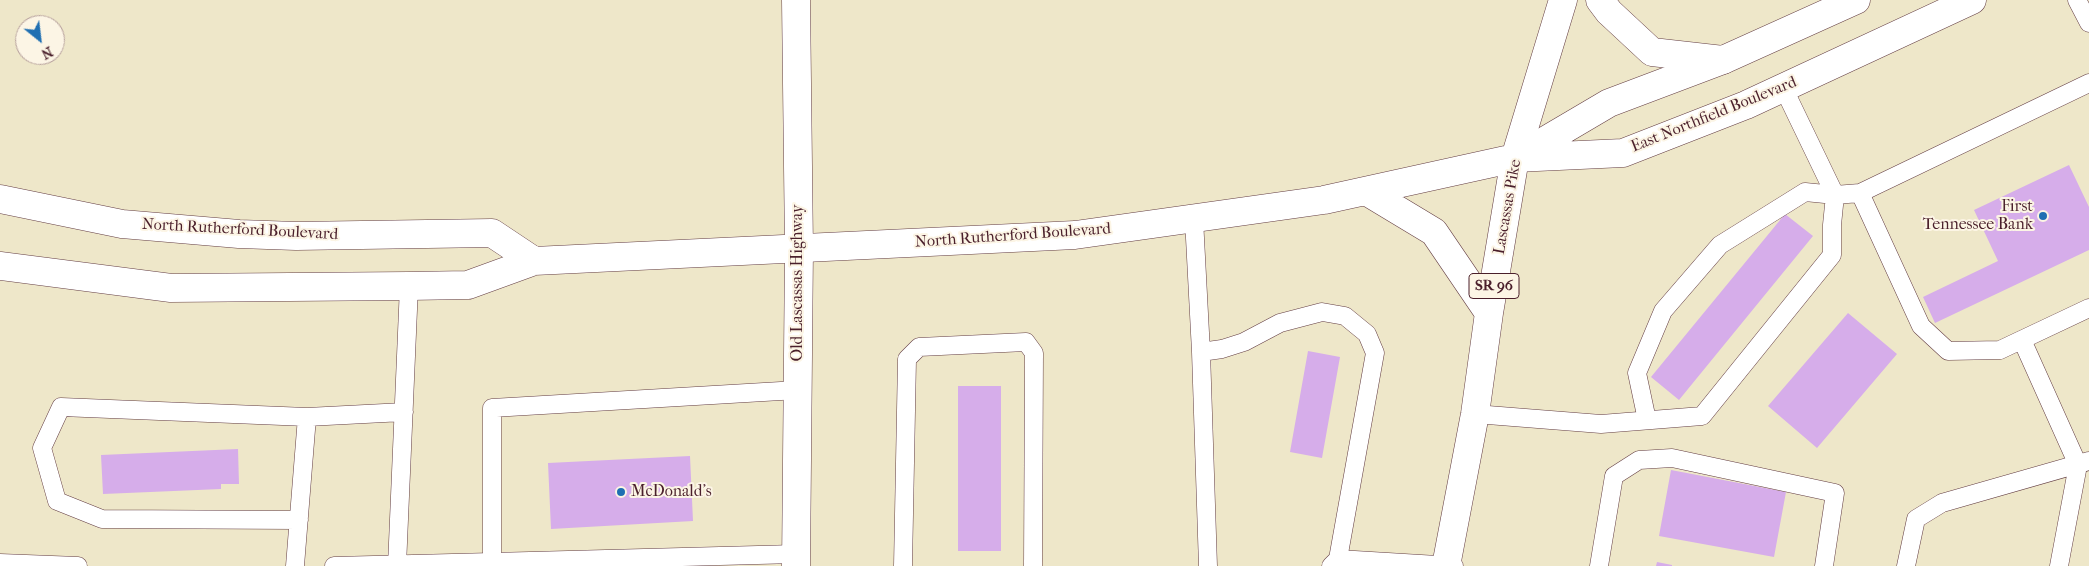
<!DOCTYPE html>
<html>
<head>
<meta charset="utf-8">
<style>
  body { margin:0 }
  #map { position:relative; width:2089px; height:566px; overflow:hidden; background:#eee7c9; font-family:"IM FELL French Canon",serif }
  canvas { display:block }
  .north { position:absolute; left:15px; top:15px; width:50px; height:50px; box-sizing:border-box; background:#fcf5e5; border:1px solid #b59f9b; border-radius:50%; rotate:151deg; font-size:14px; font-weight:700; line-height:20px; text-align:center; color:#4a1f2b }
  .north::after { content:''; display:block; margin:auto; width:18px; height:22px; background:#1f6fb2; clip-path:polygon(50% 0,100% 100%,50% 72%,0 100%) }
</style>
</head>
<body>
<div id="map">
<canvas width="2089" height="566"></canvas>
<div class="north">N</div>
</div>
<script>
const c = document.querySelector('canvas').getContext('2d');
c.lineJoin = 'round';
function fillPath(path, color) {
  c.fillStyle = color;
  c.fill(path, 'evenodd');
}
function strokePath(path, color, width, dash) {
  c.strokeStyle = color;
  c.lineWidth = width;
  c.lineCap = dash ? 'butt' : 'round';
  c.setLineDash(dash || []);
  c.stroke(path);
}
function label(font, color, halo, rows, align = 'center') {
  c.font = font + ' "IM FELL French Canon",serif';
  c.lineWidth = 4;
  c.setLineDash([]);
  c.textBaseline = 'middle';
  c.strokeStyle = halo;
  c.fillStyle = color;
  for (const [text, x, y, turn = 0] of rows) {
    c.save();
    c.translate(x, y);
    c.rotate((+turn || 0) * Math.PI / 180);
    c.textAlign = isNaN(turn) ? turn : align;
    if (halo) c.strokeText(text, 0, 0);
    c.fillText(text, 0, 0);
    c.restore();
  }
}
fillPath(new Path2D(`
  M2069,165l20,42v43l-154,73 -12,-26 75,-36 -24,-51z
  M1785,214l28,22 -134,164 -28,-23z
  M1848,313l49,41 -80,94 -49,-42z
  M1308,351l32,6 -18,101 -32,-6z
  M958,386h43v165h-43z
  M238,449l1,35h-18v5l-118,5 -2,-39z
  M690,456l3,65 -142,8 -3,-66z
  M1671,470l115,22 -12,65 -115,-21z
  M1657,562l15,3v1h-16z`), '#d6adea');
const service = new Path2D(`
  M2077,0l12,23
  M1860,193l61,133 27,25 52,-1 89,-42
  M1194,219l7,133 7,214
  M2022,340l56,125 -19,101
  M1201,352l21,-3 22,-7 36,-19 42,-11 23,4 22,18 8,19 -37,206 -7,7
  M1475,414l126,10 101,-8 130,-161v-30l3,-30 -52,-108
  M1647,420l-10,-47 26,-62 57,-66 85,-53 30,3 25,-2 229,-110
  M299,520l-197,-1 -45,-18 -15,-53 19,-41 246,10
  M796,554l-304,8v-154l306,-18
  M1338,559l116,7
  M0,563l78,3
  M295,566l12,-149 97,-5
  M334,566l158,-4
  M397,566l12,-280
  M903,566l4,-207 12,-12 107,-5 8,11 -1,213
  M1599,566l15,-90 25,-16 33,-2 163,35 -11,73
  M1906,566l10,-47 26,-16 147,-42`);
const minor = new Path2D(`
  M796,0l3,249 -3,317`);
const secondary = new Path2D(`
  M1519,156l90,-53 114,-43 133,-60
  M1515,158l108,-5 123,-48 226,-105`);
const primary = new Path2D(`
  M1600,0l9,12 43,40 71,8
  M1366,191l68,41 55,81
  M0,199l122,25 117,10 57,2 196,-3 42,28
  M0,266l171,22 238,-2 59,-1 66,-24 541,-26 249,-35 191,-42
  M1446,566l29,-152 14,-101 26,-155 48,-158`);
strokePath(service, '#633d43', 19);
strokePath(minor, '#633d43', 29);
strokePath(secondary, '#633d43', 29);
strokePath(primary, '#633d43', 29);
strokePath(service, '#fff', 18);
strokePath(minor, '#fff', 28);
strokePath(secondary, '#fff', 28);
strokePath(primary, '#fff', 28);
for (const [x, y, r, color] of [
  [2043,216,5,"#1f6fb2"],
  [621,492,5,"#1f6fb2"]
]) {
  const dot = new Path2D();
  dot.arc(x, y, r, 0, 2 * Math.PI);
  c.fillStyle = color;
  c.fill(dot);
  strokePath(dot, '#fcf5e5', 2);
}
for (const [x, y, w] of [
  [1494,286,50]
]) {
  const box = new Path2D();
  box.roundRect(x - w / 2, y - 12.5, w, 25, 4);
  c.fillStyle = '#fcf5e5';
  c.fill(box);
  strokePath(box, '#4a1f2b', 1);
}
label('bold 15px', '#4a1f2b', null, [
  ["SR 96",1494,286]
]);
label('16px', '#4a1f2b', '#fcf5e5', [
  ["East Northfield Boulevard",1714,115,-22],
  ["Lascassas Pike",1508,207,-80],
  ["North Rutherford Boulevard",240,230,3],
  ["North Rutherford Boulevard",1013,236,-4],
  ["Old Lascassas Highway",798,283,-90]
]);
label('16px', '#4a1f2b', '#fcf5e5', [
  ["First",2033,207],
  ["Tennessee Bank",2033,225],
  ["McDonald's",631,492,"left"]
], 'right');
</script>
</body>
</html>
